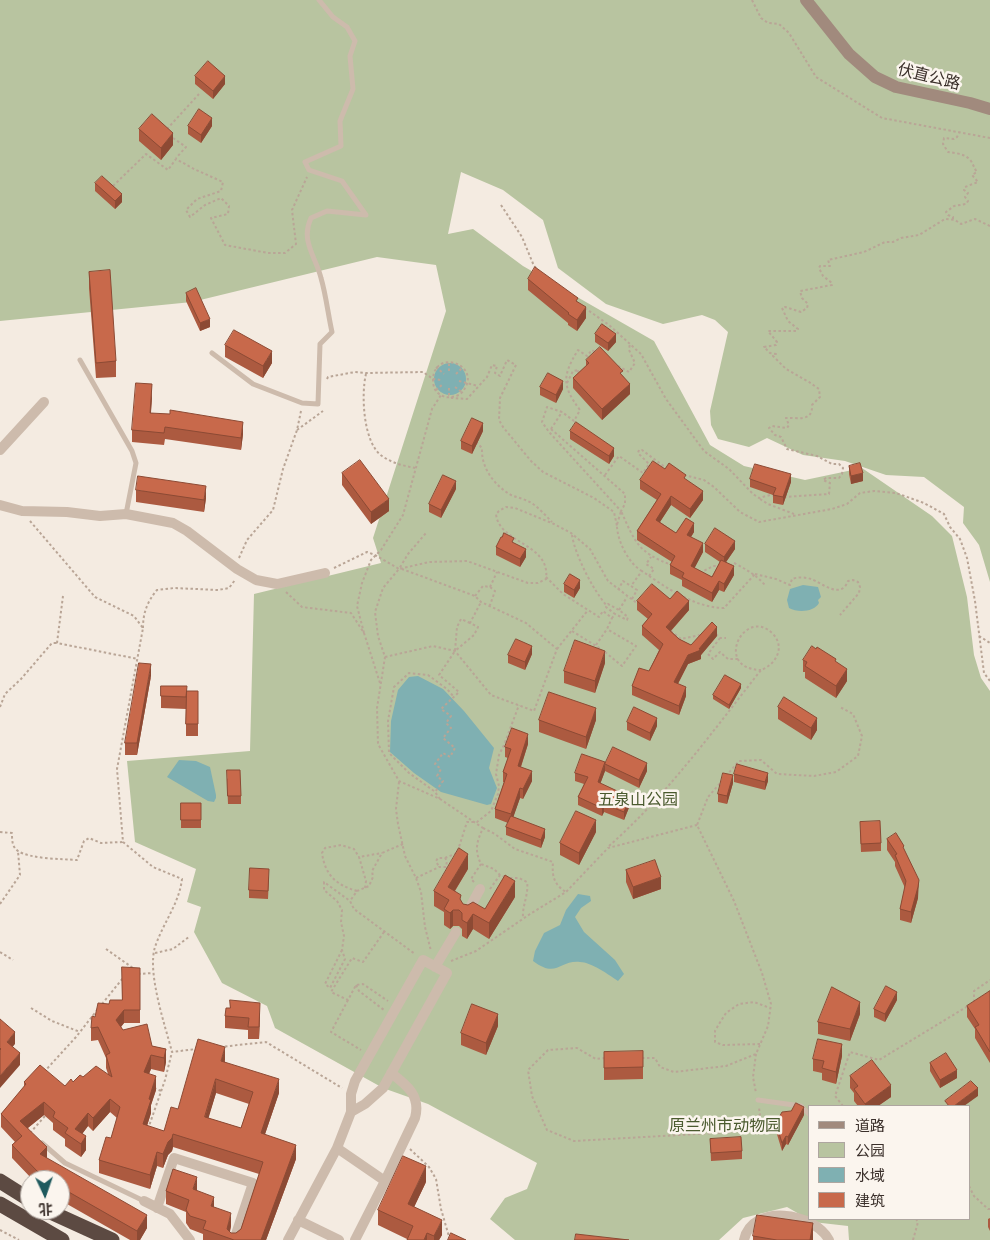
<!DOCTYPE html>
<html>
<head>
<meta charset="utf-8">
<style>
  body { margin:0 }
  #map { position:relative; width:990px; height:1240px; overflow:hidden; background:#f4ebe1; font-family:Quicksand,"Noto Sans SC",sans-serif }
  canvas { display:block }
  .legend { position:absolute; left:808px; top:1105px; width:162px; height:115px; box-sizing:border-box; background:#fbf5ee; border:1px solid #aea6a0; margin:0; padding:6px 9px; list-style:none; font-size:15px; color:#3b302b }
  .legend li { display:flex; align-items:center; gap:10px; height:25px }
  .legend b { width:25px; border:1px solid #aea6a0 }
  .north { position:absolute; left:20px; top:1170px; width:50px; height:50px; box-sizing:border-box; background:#fbf5ee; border:1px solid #aea6a0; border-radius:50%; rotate:177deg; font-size:14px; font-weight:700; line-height:20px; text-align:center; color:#3b302b }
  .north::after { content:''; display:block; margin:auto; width:18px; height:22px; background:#1f5a5e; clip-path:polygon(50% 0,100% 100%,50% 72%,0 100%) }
</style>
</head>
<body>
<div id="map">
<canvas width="990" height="1240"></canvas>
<ul class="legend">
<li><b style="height:6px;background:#a18a7d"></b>道路</li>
<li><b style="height:14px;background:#b8c4a0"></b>公园</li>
<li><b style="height:14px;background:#7fb0b2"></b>水域</li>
<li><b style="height:14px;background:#c8694b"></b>建筑</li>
</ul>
<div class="north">北</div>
</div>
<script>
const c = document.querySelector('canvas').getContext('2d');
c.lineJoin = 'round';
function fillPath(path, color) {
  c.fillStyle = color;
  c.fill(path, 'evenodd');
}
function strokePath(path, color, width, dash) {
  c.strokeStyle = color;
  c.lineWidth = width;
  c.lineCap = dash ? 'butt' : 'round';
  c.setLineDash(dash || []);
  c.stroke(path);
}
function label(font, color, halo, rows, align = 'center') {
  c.font = font + ' Quicksand,"Noto Sans SC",sans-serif';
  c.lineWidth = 5;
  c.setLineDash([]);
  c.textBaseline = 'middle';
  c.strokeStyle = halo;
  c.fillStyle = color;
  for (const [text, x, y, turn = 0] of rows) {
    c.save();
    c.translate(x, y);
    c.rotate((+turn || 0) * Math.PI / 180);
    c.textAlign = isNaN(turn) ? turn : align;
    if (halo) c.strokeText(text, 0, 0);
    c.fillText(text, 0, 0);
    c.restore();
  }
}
fillPath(new Path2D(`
  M0,0h990v582l-11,-37 -16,-22 1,-16 -40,-30 -38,-2 -41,-14 -42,-6 -36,-17 -18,9 -31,-8 -7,-14 -1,-14 18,-79 -13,-12 -13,-5 -39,9 -57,-20 -48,-36 -15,-48 -40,-30 -42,-18 -13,62 25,-5 50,37 131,75 56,104 34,21 61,14 57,-12 70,48 20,20 15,61 7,58 7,23 9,13v549h-141l-1,-14 -35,-4 -26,-15 -44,11 -24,22h-204l-25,-21 15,-21 22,-9 10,-26 -109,-59 -45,-16 -108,-60 -8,-22 -45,-23 -28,-51 7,-25 -14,-5 9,-33 -61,-27 -8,-81 123,-10 4,-157 127,-31 -8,-25 73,-227 -10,-46 -59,-8 -185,45 -192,19zM809,1106h160v113h-160z`), '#b8c4a0');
fillPath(new Path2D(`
  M434 379a16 16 0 1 1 32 0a16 16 0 1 1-32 0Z
  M803,585l15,2 3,10 -3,3 1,3c-5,9 -21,10 -30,5l-2,-8 3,-11z
  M418,676l25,13 21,22 30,37 -5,20 8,20 -6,16 -4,1 -46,-13 -27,-19 -24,-21 1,-31 7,-31 11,-13z
  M179,760l17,1 14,6 6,28v3l-2,4 -6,-1 -41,-24z
  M578,894l12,2 1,5 -10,7 -6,9 9,15 31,28 9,14 -6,7c-9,-6 -27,-19 -38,-19 -21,-2 -23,17 -47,-1l2,-10 9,-18 16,-8 6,-15z`), '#7fb0b2');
strokePath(new Path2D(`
  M752,0l9,18 7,5 11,1 10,9 27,44 66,41 108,20
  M167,129l32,-35
  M173,138l13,9 -10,11
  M113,186l33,-32 22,16 8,-11 18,10 29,13 -2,9 -24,8 -11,11 4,7 15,-12 16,-7 8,8 -1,8 -17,4 14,27 43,8h17l11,-9 -4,-34 15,-33
  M501,205l21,32 12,29 3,3
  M953,219v-2l-5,-2 -2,-3 8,-6 12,-2 2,-3 -3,-4 3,-4 -4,-3 1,-3 13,-5 -6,-7 5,-3c-3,-4 -3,-6 -6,-11 -5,-7 -15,-8 -23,-9l-5,-8 1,-6 10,1 3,-2 2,-4
  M585,308l24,17 32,29 25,45 38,52 25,18 24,25 6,4 11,-3 4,1
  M618,366l11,6 6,-9 -6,-13 1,-7
  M436,367l8,7
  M449,371v-9
  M366,374c-5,20 -3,69 16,82 10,7 22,10 33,12
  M456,374l7,-7
  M327,379l1,-2 27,-5 11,1 57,-1 10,7c0,6 1,13 8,16 6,4 12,2 18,0 4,-3 5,-5 7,-9 11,-22 -31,-37 -33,-7l8,1
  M459,381l19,5
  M567,383l6,-12 6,-1 -3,4 2,2
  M455,387l8,6
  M449,388v7l3,3 15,1 20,-22 5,-12 5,1 -2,7 5,3 7,-16 9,5 -16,33 -1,22 4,7 28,34 12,11 51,26 20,14 3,14
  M436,390l7,-6
  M551,429l74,65v10l-4,7 -72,-79 -7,-10 5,-15 15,5 12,9 6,-11c-18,-24 -18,-34 -2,-60l9,6 5,-6 3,2
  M551,429l11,-17
  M297,430l26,-19
  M476,442l6,6c-1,20 12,37 29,47 7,3 15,4 22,9 7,5 13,12 19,18
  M605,475l14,-19 24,17 6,-9 -11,-11 1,-3h3l24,18
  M684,475l20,5 10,7 26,25 19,10 73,-13 15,-5 13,-11 14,-2 22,2 28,10 20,11 6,13 10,12 7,19 8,43 9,72 6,8
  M784,497l45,-3 1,-11 -7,-3 3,-2h13l3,-4 1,-6 -4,-4h-7l-15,-8 -30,-7 -6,-12 -6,-2 -6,-7 3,-2 15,2 2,-3 -3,-7c10,-1 27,5 26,-13l8,-8 -1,-8 -10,-7 -23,-13 -13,-13 3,-2 -6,-1 -6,-6 12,-2 1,-3 -9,-11h28l2,-2 -10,-8 -6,-13 3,-1 16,5 6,-4 1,-4 -6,-6 -2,-7 32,-6v-2l-9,-7 -4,-8 1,-2h10l-2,-6 36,-8 21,-10h8l8,-4 18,-3 26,-16 10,1 6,4 14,-5 15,7
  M760,499l8,5 26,10
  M30,521l65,76 39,19 9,12 -26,141 6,73 30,25 29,12c-3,25 -19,44 -27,68 -8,26 10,78 17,105l24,-3
  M572,535c3,20 21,55 35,71
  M239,558l8,-18 26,-30 10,-41 14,-39 4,-19
  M730,566l4,-3c12,6 22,12 31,22
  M334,568l33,-16 8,3 24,14 9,-15 18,-21
  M642,571c-13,-7 -24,-29 -25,-44 0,-5 3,-11 4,-16 14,31 17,42 51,54
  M700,573l13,-7h6
  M755,574l21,5 14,6 2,-6c5,-2 13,-2 19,0 11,4 30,21 37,2l5,-1 5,2 2,5 -1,6 -19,22
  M649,576l5,-7 -8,-5 5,-7
  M546,577l17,17 36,23 4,-6 9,7 3,-4 -9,-7 2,-3 11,6 9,7 -1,3 -12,-6
  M490,587l7,-15
  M618,590l5,-9 8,5
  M286,592l16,15 49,6 13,20 16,50
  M63,596l-6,47 81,16
  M475,596l8,-10 7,1 5,4 -5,14
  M632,599l5,-9 -6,-4 11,-15c23,16 53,37 82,37l31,-34
  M619,610l8,-13
  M470,623l-9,-4 -4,8 -2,24 19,-16 4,-8 -8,-4 11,-21
  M143,628c0,-15 4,-26 14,-38l17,-2 44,2 11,-2 6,-8
  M572,631l29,18
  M671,631l10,8 19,-4
  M364,633l-7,-27 5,-23 9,-23 10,-10 22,-35 29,-106 9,-14
  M716,634l4,4h6
  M979,636l11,7
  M720,638l-12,16 5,5 7,-7 8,7h10
  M596,645l11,-16 5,-11
  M557,649l31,-39
  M605,652l17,14 14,-20 -29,-17
  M385,657l48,-11 22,5 36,44 43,16 23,-62 -31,-26 -45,-21 -6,-6 -73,-27
  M0,707l5,-13 16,-15 31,-36h4
  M726,776l13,-15 22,-1 16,14 37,2 22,-4 22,-16 4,-20 -9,-22 -13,-7
  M399,782l-3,27 2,15 7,32 11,22 5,14 4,35 6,24
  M434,791l-25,-18 -20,-20 -1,-32 6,-34 15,-14 19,2 19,14 7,8
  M440,799l-5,-7 8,-11 -6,-5 4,-7 -6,-5 8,-11 7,4 5,-9 -12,-10 8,-10 -5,-5 5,-7 -10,-7 18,-17 -20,-17 16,-24
  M483,828l12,6 20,15 38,13c-1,13 0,22 13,30
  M0,832l12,1c0,7 0,14 6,18 12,8 45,8 59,9l7,-19 5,-3 12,5 22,-1
  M403,844l-21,9 -10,18 1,6 -4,9 -12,5 -7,10 4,8 61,45
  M609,846c58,-51 104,-115 152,-176 14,-5 25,-22 12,-36 -28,-29 -61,35 -12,36
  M445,858l12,-5 10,-31h10l14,-11 7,-17 1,-8 -3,-12 3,-19 5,-10 15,-40
  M505,877l-5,-2 -6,-6 -13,-5c-7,-14 -4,-23 2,-36l-43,-29 -41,-18 -21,-37 -1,-36 8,-51 -7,-21 -3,-24 8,-24 16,-19 30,-7 38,-1 61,22h10l8,-4c5,-36 -47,-35 -50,-65l3,-3 7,-4 9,1 39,16 17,9 19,16 18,32 30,23
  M416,878l23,-11h7l1,-6 -2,-3h-7l-2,3 3,6
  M510,878h9l8,4c2,12 -5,24 -4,36
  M474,882l-3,-3 10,-15
  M365,888l1,-7 -7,-24 23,-4
  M490,889l10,-14
  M357,891c-21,-6 -32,-16 -35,-38l3,-5 16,-3 13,4 5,8
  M0,904l20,-29 -2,-24
  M384,932l-21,30 -11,-4 -21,34 17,8 8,-15 7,-1 25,17
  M106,949l27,19
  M342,950l-17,34 5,4 15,-29 -3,-9 2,-14 -3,-14 1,-12 -5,-9 -13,-11v-8l26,19
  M0,952l13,8
  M155,953l18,-4 17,-13
  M451,961l25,-10 54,-37 36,-22 42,-44 89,-23
  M138,974l15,-1
  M356,985l3,6 25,19
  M348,1000l-17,32 30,18
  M974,1002v-11l16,-11
  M102,1004l21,-26
  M31,1008l21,13 28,11
  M760,1044l-37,1 -8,-3v-11l4,-7 7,-11 13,-9 15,-2 16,6
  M220,1047l46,-5 76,46
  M756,1054l-3,23 3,16
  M605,1058l-9,1 -19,-11 -29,2 -20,20 4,26 15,34 27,11 176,-10 10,-17 -1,-6
  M642,1058h13l5,9 14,5 52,-6 30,-12 12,-28 3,-22 -9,-31 -28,-72 -37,-76 11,-28 14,-16
  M44,1072l32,-35 22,-28
  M154,1088l7,3
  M843,1106l-8,-10 15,-44 29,8 89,-54
  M148,1129l17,-49 7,-28
  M30,1133l15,-17
  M410,1149l19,18 7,12 5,30 9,31
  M969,1186l5,10 14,13h2
  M0,1230l19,10
  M913,1240l5,-18 -2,-3`), '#b9a596', 2, [2.5, 2.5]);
strokePath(new Path2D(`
  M212,353l41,31 49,19 16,1 2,-60 12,-12c-4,-18 -6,-37 -11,-54 -5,-21 -21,-37 -10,-60l16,-7 39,4 -24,-34 -33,-11 -4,-8 36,-16 -1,-25 13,-32 -3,-33 5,-15 -8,-14 -14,-10 -14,-17
  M80,360l52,91 4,12 -10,51
  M758,1100l43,6 8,8
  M42,1143l23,20 79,38`), '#cdbbac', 5);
strokePath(new Path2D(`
  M0,450l44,-48
  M0,505l22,6 45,1 33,4 26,-2 47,9 14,8 50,38 19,11 21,4 48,-11
  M467,913l13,-24
  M423,960l24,13 -64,115 -18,16 -14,8v-18l4,-13z
  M435,967l21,-35
  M337,1148l48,33 -30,59
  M385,1181l30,-63c6,-22 -8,-33 -24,-45
  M144,1201l26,13 20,26
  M157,1208l17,-50 79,25 -19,57
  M298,1220l41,20
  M288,1240l49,-92 14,-36
  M744,1240c8,-37 70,-28 85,0`), '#cdbbac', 10);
strokePath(new Path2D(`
  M806,0l43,54 26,23 21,10 74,16 20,6`), '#a18a7d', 12);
strokePath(new Path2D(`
  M0,1181l30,19
  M0,1204l62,36
  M46,1210l66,30`), '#5c4a42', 15);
fillPath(new Path2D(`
  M195,76l30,8 -12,15 -18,-15z
  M188,126h24l-11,17 -13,-9z
  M139,129l34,16 -12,15 -22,-19z
  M95,183l27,19 -7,7 -20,-18z
  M89,272l27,89v16l-20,1 -7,-90z
  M528,279l50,23 8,16 -9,13 -9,-6v-2l-40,-33z
  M186,293l24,34 -10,4 -14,-30z
  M595,334l21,8 -8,9 -13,-9z
  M225,345l47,18 -9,15 -38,-21z
  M586,360l37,16 7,18 -28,26 -29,-32v-10l13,-12z
  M540,387l23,2 -7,14 -16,-8z
  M152,396l-1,17 92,21 -2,16 -76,-11 -1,6 -32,-3v-12z
  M483,431l-11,23 -11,-5v-8z
  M570,431l44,25 -5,8 -39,-25z
  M849,466l14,15 -12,3 -2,-10z
  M665,469l21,11 17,20 -13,18 -19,-13 -11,17 16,11 18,-1 -3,5 12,15 -9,16 18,9 8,-15 -15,-10v-8l30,5 -9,13 8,13 -10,17 -5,-2 -7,12 -30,-16v-6l-12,-6v-9l2,-3 -35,-22v-9l20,-31 -17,-11v-9z
  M342,473l47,38 -18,13 -29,-39z
  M750,479l41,3 -8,23 -10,-2v-8l-23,-8z
  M456,489l-15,29 -12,-6v-8z
  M136,490l70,8 -2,14 -68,-10z
  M514,543l12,14 -6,10 -24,-12v-8z
  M564,584l16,4 -6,10 -10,-6z
  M670,599l19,11 -18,21 8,8 12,6 26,-9 -16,19v4l-13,5 -10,20 8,12 -7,19 -47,-20v-9l17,-15 10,-21 -17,-15v-9l6,-7 -11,-9v-9z
  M532,654l-7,16 -17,-7v-8z
  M803,660l44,21 -11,17 -31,-20v-6h-2z
  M605,663l-10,30 -31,-10v-12z
  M151,676l-14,79h-12v-12z
  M161,686l26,10 11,-5v45h-12v-27l-25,-1z
  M741,688l-12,21 -16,-10v-4z
  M778,707l39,23 -6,10 -33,-21z
  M539,720h57l-10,29 -47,-17z
  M627,722l30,4 -7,15 -23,-11z
  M528,744l-7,23 11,14 -9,18 -3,-1 -7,19 32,20 -4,11 -35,-13v-8l2,-4 -13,-5v-9l9,-27h-1v-10l5,-14 -3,-1v-10z
  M605,762l42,9 -8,17 -34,-17 -5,13 30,21 -6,15 -20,-8 -2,4 -24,-11v-8l6,-13 -9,-3v-8z
  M734,774l34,7 -3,9 -31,-8z
  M227,778l14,18v8h-13z
  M733,783l-6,21 -9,-2v-8z
  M181,803h20v25h-20z
  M860,830l21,13v8l-20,1z
  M596,832l-17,33 -19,-10v-12z
  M887,839l17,11 14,48 -7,25 -11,-3v-11l5,-21 -10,-22v-4l-8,-12z
  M468,869l-13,22 8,13 22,5 30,-12 -26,42 -16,-10 -6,10 -5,-3v-7l-3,-3h-6l-3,3 -6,-4v-13l-10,-6v-15z
  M626,870l35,19 -28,10 -7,-17z
  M269,877l-1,22 -19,-1v-8z
  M140,968v55h-16l-3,4 2,3 29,16 14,3v13l-2,10 -13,-3 -2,5 7,16 -5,15v8l-4,13 17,5 14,-22 47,-49v2l54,31 -14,41 31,25 -30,81h-63v-6l-13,-5 -4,-6v-11l-20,-8v-13h31l17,16 17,19 -1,6 1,1h5l5,-4 18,-55 -86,-27 -1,4 -4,4 -5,13 -6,-2 -7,23 -51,-16v-13l12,-22 6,-20 -7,-6 -17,19 -5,-5 -6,8 4,16 -5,7 -16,-11v-7l-12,-9v-7l-9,-8 -16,13 19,30 100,70 -7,12h-10l-70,-40v-20h-27l-21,-22v-13l3,-3 -14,-15v-13l23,-27v-5l41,4 18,-9 25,-3 -2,-6v-10l-8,-18 -7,1v-13l4,-11 14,-13 13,-4zM216,1093l33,11 -8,24 -33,-10z
  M990,991v72l-15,-25v-9l-8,-12v-11z
  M897,1000l-12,22 -11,-5v-8z
  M860,1014l-10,27 -32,-7v-12z
  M260,1015l-1,24h-11v-9l-23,-2v-12z
  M498,1026l-12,29 -25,-10v-12z
  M604,1052l39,15v12l-39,1z
  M842,1056l-6,28 -14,-4v-7l-9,-2v-12z
  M930,1063l27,15 -17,10 -10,-17z
  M850,1076l41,21 -13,9h-20l-4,-5v-8l-4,-5z
  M804,1115l-16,30 -2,-1 -4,7 -6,-20v-8z
  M710,1139l32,12v8l-31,2z
  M426,1182l-12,25 28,28 -3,5h-32v-1l-29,-14v-15z
  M990,1218v13l-2,-4v-8z
  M813,1223v17h-60v-4z`), '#ac5a40');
fillPath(new Path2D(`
  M225,76v8l-12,15v-8z
  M212,118v8l-11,17v-8z
  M173,133v12l-12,15v-12z
  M122,194v8l-7,7v-8z
  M586,307v11l-9,13v-11z
  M210,319v8l-10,4v-8z
  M616,334v8l-8,9v-8z
  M272,351v12l-9,15v-12z
  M563,381v8l-7,14v-8z
  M152,384v12l-2,29v-12z
  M630,384v10l-28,26v-11z
  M243,422v12l-2,16v-12z
  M483,423v8l-11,23v-8z
  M614,448v8l-5,8v-8z
  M863,473v8l-12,3v-8z
  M791,474v8l-8,23v-8z
  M456,481v8l-15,29v-8z
  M206,486v12l-2,14v-12z
  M703,491v9l-13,18v-9z
  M671,496v9l-15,23v-8z
  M389,499v12l-18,13v-12z
  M694,523v9l-7,11v-8z
  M735,541v8l-11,16v-8z
  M703,543v9l-12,23v-9z
  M526,549v8l-6,10v-8z
  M734,566v9l-10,17v-8z
  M580,580v8l-6,10v-8z
  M719,581v9l-7,12v-9z
  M689,601v9l-23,26v-9z
  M717,627v9l-16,19v4l-13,5 -14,27v-9l14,-27 11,-6z
  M532,646v8l-7,16v-8z
  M605,651v12l-10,30v-12z
  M151,664v12l-14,79v-12z
  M847,669v12l-11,17v-12z
  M741,684v4l-12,21v-4z
  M686,687v9l-7,19v-9z
  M596,708v12l-10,29v-12z
  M657,718v8l-7,15v-8z
  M817,718v12l-6,10v-12z
  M528,734v10l-10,31v-9z
  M647,763v8l-8,17v-8z
  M605,764v7l-7,19v-8z
  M532,771v10l-9,18v-10z
  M768,773v8l-3,9v-8z
  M733,775v8l-6,21v-8z
  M520,788v10l-9,26v-10z
  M630,797v8l-6,15v-8z
  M604,804v8l-2,4v-8z
  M596,820v12l-17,33v-12z
  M545,829v8l-4,11v-8z
  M468,854v15l-19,31 -1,-13z
  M661,877v12l-28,10v-12z
  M919,880l-1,18 -7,25v-11z
  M515,881v16l-26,42v-16z
  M453,910v16l-3,3v-16z
  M473,914v15l-6,10v-16z
  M897,992v8l-12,22v-8z
  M860,1002v12l-10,27v-12z
  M260,1003v12l-1,24v-12z
  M124,1010v13l-8,10v-13z
  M498,1014v12l-12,29v-12z
  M15,1032v12l-8,10v-12z
  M842,1044v12l-6,28v-12z
  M225,1047v13l-4,14v-13z
  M166,1049v13l-2,10v-14z
  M20,1053v12l-20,23v-12z
  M151,1055v14l-7,16v-13z
  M957,1070v8l-17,10v-8z
  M156,1076v14l-5,15v8l-8,25v-14l6,-25z
  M216,1079v14l-11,37v-13z
  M279,1079v14l-18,53v-13z
  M891,1085v12l-13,9h-13v-2z
  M978,1088v8l-14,10h-10z
  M110,1099v13l-17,19v-13z
  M44,1102v13l-24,19v-13z
  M804,1107v8l-16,30v-8z
  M88,1113v13l-11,15 -2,-12z
  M173,1134v13l-1,4 -4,4 -5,13v-14l5,-12z
  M86,1136v14l-5,7v-13z
  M786,1136v8l-4,7v-8z
  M296,1145v14l-30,81h-5z
  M47,1147v13l-7,-6z
  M157,1152v14l-7,23v-14z
  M426,1166v16l-18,38v-16z
  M197,1177v13l-4,12v-13z
  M214,1197v13l-3,-4z
  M231,1213v13l-3,12 -1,-9z
  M147,1215v13l-7,12h-3v-9z
  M442,1220v15l-3,5h-5v-4z
  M813,1223v17h-3z
  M427,1233v7h-3z`), '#8c4a34');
const building = new Path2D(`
  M208,61l17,15 -12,15 -18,-15z
  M199,109l13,9 -11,17 -13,-9z
  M152,114l21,19 -12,15 -22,-19z
  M102,176l20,18 -7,7 -20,-18z
  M535,267l43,31 -2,3 10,6 -9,13 -9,-6 1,-1 -41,-34z
  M110,270l6,91 -20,2 -7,-91z
  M196,288l14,31 -10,4 -14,-30z
  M602,324l14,10 -8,9 -13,-9z
  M234,330l38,21 -9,15 -38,-21z
  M600,347l23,24 -3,2 10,11 -28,25 -29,-31 16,-15 -3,-3z
  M548,373l15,8 -7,14 -16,-8z
  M136,383l16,1 -2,29 20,1v-4l73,12 -2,16 -76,-11 -1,6 -32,-3z
  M472,418l11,5 -11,23 -11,-5z
  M576,422l38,26 -5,8 -39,-25z
  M360,460l29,39 -18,13 -29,-39z
  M653,461l12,8 4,-6 17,12 -2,3 19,13 -13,18 -19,-13 -15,24 20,13 10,-15 8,5 -7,12 16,8 -12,23 21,11 9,-17 13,6 -10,18 -5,-3 -7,12 -30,-16 2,-4 -14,-8 5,-9 -38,-25 24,-37 -21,-14z
  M860,463l3,10 -12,3 -2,-10z
  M755,464l36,10 -8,23 -10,-2 3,-7 -26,-9z
  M443,475l13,6 -15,29 -12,-6z
  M138,476l68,10 -2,14 -68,-10z
  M715,528l20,13 -11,16 -19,-13z
  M504,533l10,5 -2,4 14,7 -6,10 -24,-12 5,-10h1z
  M570,574l10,6 -6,10 -10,-6z
  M652,584l18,15 7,-8 12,10 -23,26 13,12 12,6 21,-23 5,5 -18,22 2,1 -13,5 -14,27 12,5 -7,19 -47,-20 7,-18 10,3 14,-27 -21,-18 10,-12 -15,-13z
  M516,639l16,7 -7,16 -17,-7z
  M575,640l30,11 -10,30 -31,-10z
  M812,646l4,3 1,-2 19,12 -1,2 12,8 -11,17 -31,-20 2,-4 -4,-2z
  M139,663l12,1 -14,79h-12z
  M725,675l16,9 -12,21 -16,-10z
  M161,686h26l-1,11 -25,-1z
  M187,691h11v33h-12z
  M549,692l47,16 -10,29 -47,-17z
  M784,697l33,21 -6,10 -33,-21z
  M634,707l23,11 -7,15 -23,-11z
  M512,728l16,6 -10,32 14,5 -9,18 -3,-1 -9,26 -16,-5 12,-35 -4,-2 8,-23 -6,-2z
  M613,747l34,16 -8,17 -34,-16z
  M582,754l23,8 -7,20 32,15 -6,15 -20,-8 -2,4 -24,-11 10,-20 -13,-4z
  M737,764l31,9 -3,9 -31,-8z
  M227,770h13l1,26h-13z
  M723,773l10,2 -6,21 -9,-2z
  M181,803h20v17h-20z
  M576,811l20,9 -17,33 -19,-10z
  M511,816l34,13 -4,11 -35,-13z
  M880,821l1,22 -20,1 -1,-22z
  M896,833l8,13 -1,1 16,33 -1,7 -7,25 -11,-3 6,-28 -11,-26 2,-1 -10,-15z
  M459,848l9,6 -20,33 13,8 -1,4 3,5 5,1 5,-3 12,7 20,-34 10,6 -26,42 -16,-9 -6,9 -5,-3v-7l-3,-3h-6l-3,3 -6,-4 5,-9 -15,-9z
  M655,860l6,17 -28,10 -7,-17z
  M250,868l19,1 -1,22 -19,-1z
  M122,967l18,1v42h-16l-8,10 7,10 24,-6 5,22 14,3 -2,9 -13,-3 -7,17 12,4 -7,23 2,1 -8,24 21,7 7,-24 7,2 20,-70 27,8 -4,14 58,18 -18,54 35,12 -35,95h-27l-31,-11 3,-8 -16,-5 -4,-6 3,-10 -23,-9 7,-22 24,8 -4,12 21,8 -3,9 20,7 -4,16 4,4h5l5,-4 22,-67 -90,-28 -1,4 -4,4 -5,12 -6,-2 -7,23 -51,-15 7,-23 5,1 9,-31 -10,-8 -17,19 -5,-5 -13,16 11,7 -5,8 -16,-11 3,-5 -15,-11 2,-5 -11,-10 -24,19 27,26 -7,7 107,61 -10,16 -77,-44v-7h-12l-11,-6 1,-2 -26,-27 10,-9 -21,-22 25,-30 -2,-2 16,-17 25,21 6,-7 2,3 7,-7 3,2 13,-11 16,11 -6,-22 4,-2 -12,-26 -7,1 1,-12 3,1 3,-14 11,1 1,-4h12zM216,1079l37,13 -12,36 -36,-11z
  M886,986l11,6 -12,22 -11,-5z
  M832,987l28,15 -10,27 -32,-7z
  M990,991v61l-15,-25 4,-2 -12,-19z
  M230,1000l30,3 -1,24h-11l1,-9 -24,-2 1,-8h4z
  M472,1004l26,10 -12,29 -25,-10z
  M0,1019l15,13 -8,10 13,11 -20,23v-26l1,-1 -1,-1z
  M818,1039l24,5 -6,28 -14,-4 2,-7 -11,-2z
  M643,1051v16l-39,1v-16z
  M946,1053l11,17 -17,10 -10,-17z
  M872,1060l19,25 -26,19 -11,-15 4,-3 -8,-10z
  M971,1081l7,7 -24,18h-5l-4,-5z
  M796,1103l8,4 -16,30 -2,-1 -4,7 -6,-20 6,-11 9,-1z
  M741,1137l1,14 -31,2 -1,-14z
  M403,1156l23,10 -18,38 34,16 -8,16 -7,-3 -3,7h-17l6,-14 -35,-16z
  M757,1215l56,8 -3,17h-33l-24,-4z
  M451,1233l15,7h-18z
  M576,1234l53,6h-54z`);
fillPath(building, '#c8694b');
strokePath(building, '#8c4a34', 1);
label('16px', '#3b302b', '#fbf5ee', [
  ["伏直公路",929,77,14]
]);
label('16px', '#4a5a2e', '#fbf5ee', [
  ["五泉山公园",638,800],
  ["原兰州市动物园",725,1126]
]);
</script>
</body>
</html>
